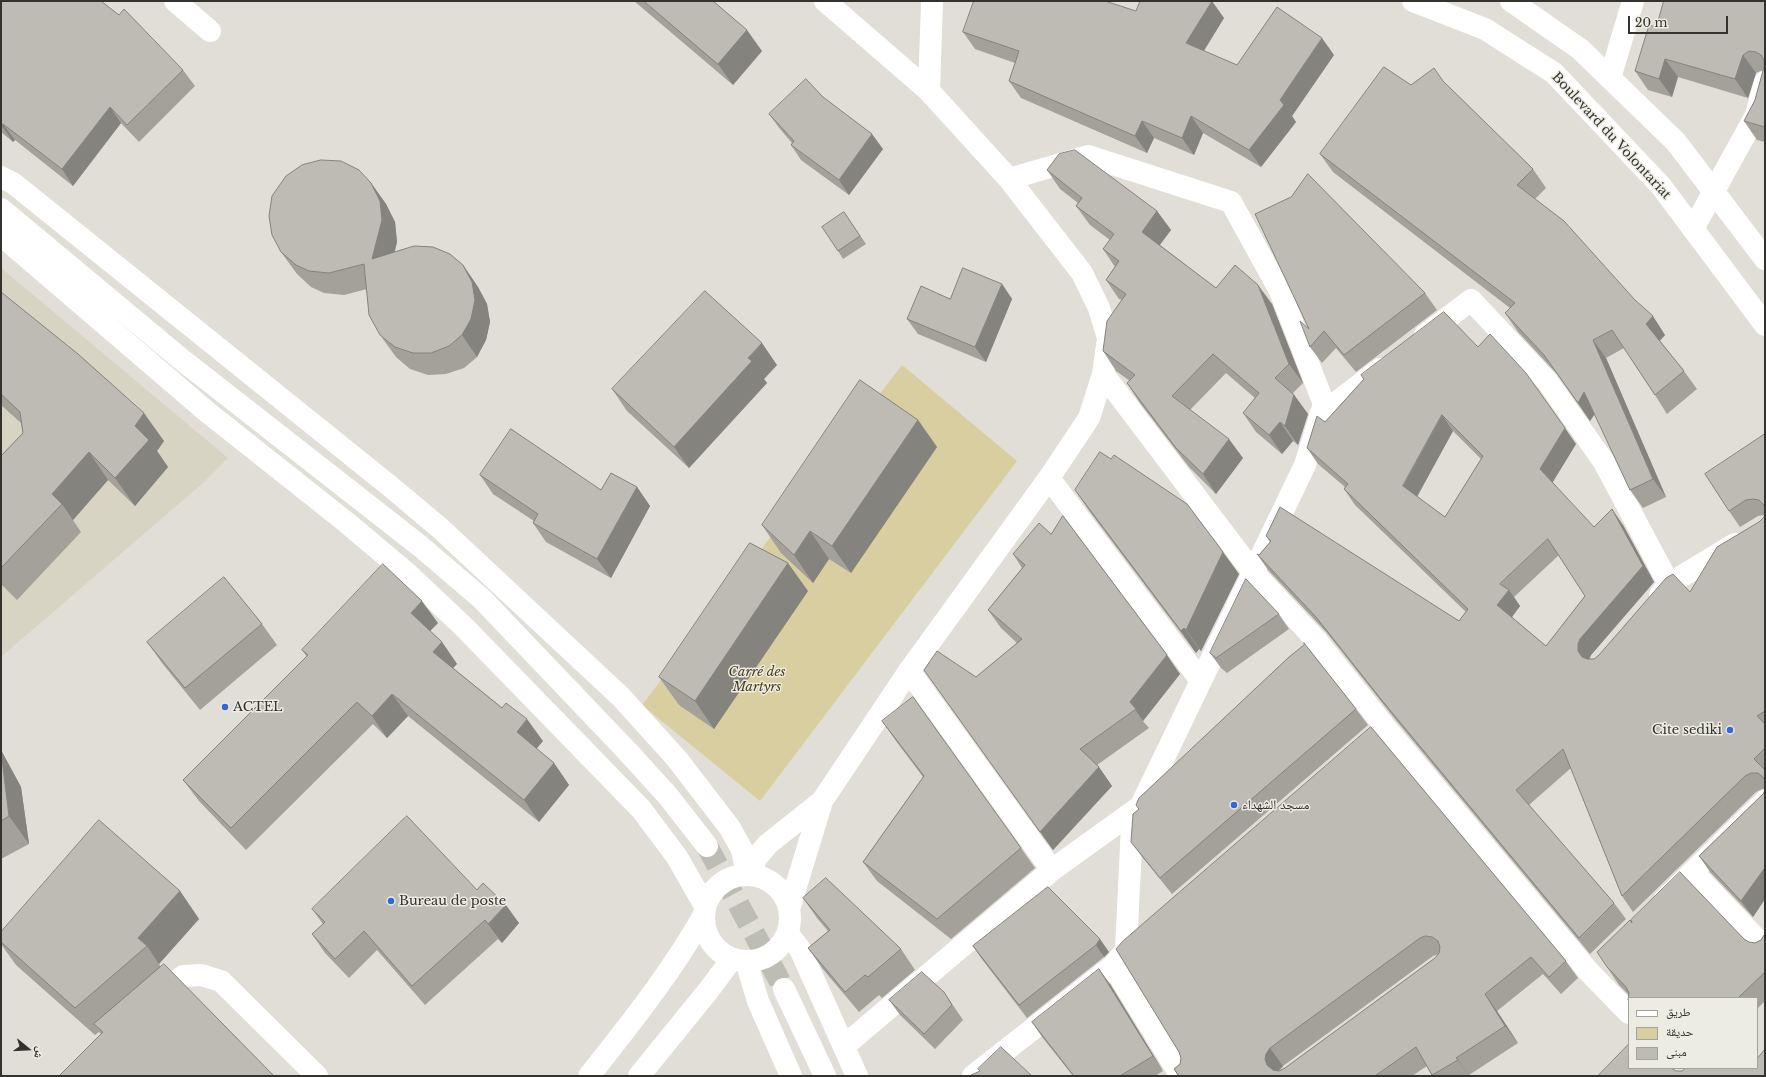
<!DOCTYPE html>
<html>
<head>
<meta charset="utf-8">
<style>
  body { margin:0 }
  #map { position:relative; width:1766px; height:1077px; overflow:hidden; background:#e0ded6; font-family:"Libre Baskerville","Noto Naskh Arabic",serif }
  canvas { display:block }
  .frame { position:absolute; inset:0; border:2px solid #33322f; pointer-events:none }
  .legend { position:absolute; left:1628px; top:997px; width:130px; height:72px; box-sizing:border-box; background:#edece3; border:1px solid #a3a29b; margin:0; padding:5px 7px; list-style:none; font-size:12px; color:#33322f }
  .legend li { display:flex; align-items:center; gap:8px; height:20px }
  .legend b { width:20px; border:1px solid #a3a29b }
  .north { position:absolute; left:8px; top:1029px; width:40px; height:40px; -webkit-text-stroke:3px #edece3; paint-order:stroke; rotate:108deg; font-size:11px; font-weight:700; line-height:16px; text-align:center; color:#33322f }
  .north::after { content:''; display:block; margin:auto; width:14px; height:18px; background:#33322f; clip-path:polygon(50% 0,100% 100%,50% 72%,0 100%) }
  .scale { position:absolute; left:1628px; top:16px; width:100px; height:18px; box-sizing:border-box; border:2px solid #33322f; border-top:0; padding-left:5px; font-size:12px; line-height:14px; white-space:nowrap; color:#33322f; -webkit-text-stroke:3px #edece3; paint-order:stroke }
</style>
</head>
<body>
<div id="map">
<canvas width="1766" height="1077"></canvas>
<div class="frame"></div>
<ul class="legend">
<li><b style="height:5px;background:#fff"></b>طريق</li>
<li><b style="height:11px;background:#d8ce9f"></b>حديقة</li>
<li><b style="height:11px;background:#bdbbb3"></b>مبنى</li>
</ul>
<div class="north">ش</div>
<div class="scale">20 m</div>
</div>
<script>
const c = document.querySelector('canvas').getContext('2d');
c.lineJoin = 'round';
function fillPath(path, color) {
  c.fillStyle = color;
  c.fill(path, 'evenodd');
}
function strokePath(path, color, width, dash) {
  c.strokeStyle = color;
  c.lineWidth = width;
  c.lineCap = dash ? 'butt' : 'round';
  c.setLineDash(dash || []);
  c.stroke(path);
}
function label(font, color, halo, rows, align = 'center') {
  c.font = font + ' "Libre Baskerville","Noto Naskh Arabic",serif';
  c.lineWidth = 3;
  c.setLineDash([]);
  c.textBaseline = 'middle';
  c.strokeStyle = halo;
  c.fillStyle = color;
  for (const [text, x, y, turn = 0] of rows) {
    c.save();
    c.translate(x, y);
    c.rotate((+turn || 0) * Math.PI / 180);
    c.textAlign = isNaN(turn) ? turn : align;
    if (halo) c.strokeText(text, 0, 0);
    c.fillText(text, 0, 0);
    c.restore();
  }
}
fillPath(new Path2D(`
  M1,268l227,190 -25,25 -202,174z`), '#d7d4c4');
fillPath(new Path2D(`
  M902,365l115,96 -257,340 -118,-96z`), '#d8ce9f');
strokePath(new Path2D(`
  M707,846l77,143`), '#bdbcb5', 22, [22, 11]);
strokePath(new Path2D(`
  M175,1l35,30
  M1610,78l23,-77
  M1,177l12,6 378,304 50,42 180,168 56,62 53,69 12,22 5,24
  M1009,179l79,-23 143,46 49,89 44,113 -19,61 -173,359 -6,126
  M1,209l180,150 239,187 62,53 146,153 40,44 39,50
  M1693,229l63,-114 9,-33
  M1,235l205,176 140,111 63,53 55,52 177,182 36,48 28,49
  M1425,335l46,-35 76,81 57,81 65,122
  M1103,374l150,198 64,69 68,86 204,245 40,41
  M1320,415l60,-46
  M1049,478l152,203
  M1660,595l9,-11 66,-40
  M909,671l143,199
  M1693,872l72,76
  M751,874l5,-16 12,-14 54,-43
  M704 918a43 43 0 1 1 86 0a43 43 0 1 1-86 0Z
  M1665,899l100,-98
  M790,906l32,-105 87,-130 140,-193 40,-60 14,-44 5,-36 -9,-30 -17,-35 -73,-94 -80,-88
  M788,934l12,15 57,127
  M746,961l12,40 33,75
  M1113,966l68,110
  M784,989l41,87
  M156,999l27,-23 18,-1 20,6 96,95
  M844,1046l208,-176 89,-64
  M589,1076c41,-52 82,-103 115,-161
  M639,1076l69,-85 24,-32
  M973,1076l140,-110 13,-16 10,-9`), '#fff', 22);
strokePath(new Path2D(`
  M825,1l104,90
  M1413,1l72,28 69,44 107,113 104,139
  M1511,1l69,48 96,93 89,117
  M929,91l3,-90`), '#fff', 22);
fillPath(new Path2D(`
  M1,1l182,69 12,16 -56,56 -18,-19 -48,63 -58,-46 -2,2 -12,-10z
  M634,1h79l49,50 -29,34z
  M1765,1v141l-8,-2 -13,-19 11,-21 8,-30 -7,3 -8,25 -70,-21 -6,20 -24,-7 -13,-19 21,-44z
  M1136,11l88,7 -20,33 33,14 97,-10 -42,61 4,6 -35,45 -58,-34 -9,22 -40,-17 -7,15 -126,-55 -12,-17 6,-18 -40,-14 -12,-17z
  M1443,81l90,88 13,19 -11,11 130,136 -5,6 24,30 13,18 -30,25 -12,-19 -31,-47 -18,10 60,139 -23,11 -13,-18 -35,-76 -5,7 -33,-47 -39,-42 -13,-19 5,-5 -177,-136 -13,-18 91,-69z
  M823,97l60,52 -34,46 -48,-35 -10,-15 1,-2 -12,-14 -11,-15z
  M1047,170l110,41 14,19 -11,15 56,43 56,16 31,79 -10,10 15,21 -10,31 -5,-4 -11,13 -26,-22 -13,-19 12,-15 -29,-25 -36,37 53,48 -27,36 -27,-27 -49,-64 -13,-20 3,-2 -14,-10 -13,-20 19,-51 -3,-1 -13,-19 9,-13 -12,-18 7,-9 -20,-15 -14,-19 2,-3 -18,-14z
  M371,183l15,21 9,18 2,20 -3,10 69,13 15,22 9,17 3,18 -4,18 -9,17 -13,11 -18,6 -18,1 -18,-6 -14,-12 -16,-22 -13,-46 -23,6 -20,-2 -13,-6 -14,-13 -16,-22z
  M844,212l22,32 -23,15 -5,-8z
  M1002,284l10,15 -26,63 -68,-28 -11,-15z
  M1,292l163,149 -7,10 11,16 -33,39 -27,-26 -35,40 8,12 -64,68 -16,-16v-128l22,-23 -2,-10 -20,-18z
  M1425,293l12,17 -81,62 -20,-24 -14,15 -12,-16 -1,-18z
  M1478,347l98,97 -24,39 42,44 29,-2 31,57 -63,73 -2,4h5l96,-67 74,-75v-2l-6,1 -18,11 -11,-16 36,-77v355h-3l-6,3 -123,120 -11,-16 -51,-128 -42,37 85,98 12,16 -36,35 -195,-235 -68,-86 -59,-63 -11,-16 2,1 11,-13 -4,-6 193,85 7,-9 -111,-107 -11,-16 1,-2 -27,-23 -11,-16 18,-26 39,-43 -3,-4zM1453,431l28,28 -36,58 -28,-20zM1559,555l26,41 -39,50 -34,-29 8,-11 -6,-9z
  M777,365l-13,14 3,4 -78,85 -62,-57 -15,-22z
  M918,420l19,27 -86,126 -22,-14 -16,24 -32,-30 -19,-28z
  M480,475l121,15 36,-3 13,19 -39,72 -65,-36 -13,-19 1,-2 -41,-27z
  M1075,490l164,84 -38,77 -2,-2 -3,4 -106,-141z
  M1013,554l167,120 -37,47 6,7 -52,37 15,21 -59,64 -115,-161 38,-12 41,-34 -16,-15 -13,-18 34,-42z
  M808,591l-94,138 -35,-24 -20,-28z
  M1279,614l10,15 -62,44 -6,-5 -11,-15z
  M438,623l-8,8 12,11 15,22 -4,4 90,73 -7,8 18,14 15,22 -30,37 -131,-106 -21,22 -14,-14 -127,126 -47,-49 -16,-21 124,-123 -5,-7z
  M262,624l15,21 -77,65 -38,-47 -15,-21z
  M1356,709l12,16 -196,169 -29,-36 -12,-16z
  M882,721l139,127 14,20 -84,71 -74,-58 -14,-19 60,-85 -27,-36z
  M1371,727l195,234 12,17 -17,16 -18,-20 -46,37 21,32 -49,32v1h-37l-5,-10 -15,10h-234l-4,-7 6,-5zM1439,954l-4,4 -150,110 -6,3 4,-5 150,-110z
  M1,750l20,37 8,57 -28,15z
  M1765,790v109l-12,18 -43,-45 -11,-16 64,-62z
  M1048,887l61,65 -5,5 -77,61 -46,-60 -8,-12z
  M477,890l42,33 -17,20 -4,-4 -73,66 -48,-55 -28,28 -24,-25 -13,-19 11,-10 -11,-15z
  M180,891l19,28 -40,45 2,3 -60,67 -2,-2 -4,3 -79,-70 -15,-21v-12z
  M803,898l98,51 14,21 -33,28 -3,-3 -20,17 -37,-44 -14,-20 20,-17 -11,-13z
  M1632,923l112,16 5,3 6,1 6,-3 4,-5v66l-8,8v-11h-128v-3l-10,-10 -12,-18z
  M1110,984l53,87 -8,5h-82l-31,-39 -10,-15z
  M944,992l19,28 -28,29 -35,-34 -11,-15z`), '#a3a19a');
fillPath(new Path2D(`
  M1212,1l12,17 -26,42 -12,-17z
  M747,30l15,21 -29,34 -15,-21z
  M1322,38l12,17 -42,61 4,6 -35,45 -12,-17 31,-50z
  M1743,55l13,18 -8,25 -13,-19z
  M1665,59l13,18 -6,20 -13,-18z
  M110,107l11,16 -48,63 -11,-17z
  M1191,116l12,17 -9,22 -12,-17z
  M1142,121l12,17 -7,15 -12,-17z
  M3,124l12,16 -2,2 -12,-17z
  M872,134l11,15 -34,46 -10,-15z
  M371,183l15,21 9,18 2,20 -9,39 -16,-22z
  M1157,211l14,19 -16,21 -13,-19z
  M463,265l15,22 9,17 3,18 -4,18 -9,17 -15,-22z
  M1002,284l10,15 -26,63 -11,-15z
  M1258,285l14,19 31,79 -14,-19z
  M1653,316l12,19 -7,7 -12,-18z
  M1593,340l13,18 60,139 -13,-18z
  M762,343l15,22 -13,14 3,4 -78,85 -15,-21 74,-89z
  M1584,392l13,18 -7,11 -12,-18z
  M1294,395l14,19 -10,31 -13,-19z
  M144,413l20,28 -7,10 11,16 -33,39 -20,-28 20,-52z
  M1442,415l11,16 -39,71 -11,-16z
  M918,420l19,27 -86,126 -19,-27z
  M1280,422l13,19 -11,13 -13,-19z
  M1565,428l11,16 -25,41 -11,-16z
  M1229,439l14,19 -27,36 -13,-20z
  M89,452l19,28 -35,40 -11,-16 -10,-10z
  M637,487l13,19 -39,72 -14,-19z
  M1612,509l11,16 31,57 -63,73 -2,5v7l-11,-16v-7z
  M810,531l19,28 -16,24 -19,-28z
  M1223,552l16,22 -38,77 -15,-21z
  M788,563l20,28 -94,138 -19,-28z
  M1509,590l11,16 -11,15 -12,-16z
  M422,601l16,22 -12,12 -15,-22z
  M1184,628l15,21 -3,4 -15,-22z
  M442,642l15,22 -9,9 -15,-21z
  M1167,655l13,19 -37,47 -13,-19z
  M392,694l16,22 -21,22 -15,-22z
  M527,719l16,22 -11,13 -15,-22z
  M1,750l20,37 8,57 -20,-28 -8,-59z
  M554,763l15,22 -30,37 -15,-22z
  M1099,767l13,19 -59,64 -13,-18z
  M1764,869l1,1v29l-12,18 -12,-16z
  M180,891l19,28 -40,45 -12,-18 -9,-8z
  M506,905l13,18 -17,20 -14,-19z
  M1100,939l9,13 -5,5 -8,-12z
  M1099,969l11,15 53,87 -10,-15z
  M1485,994l12,17 21,32 -13,-17z
  M1270,1048l13,18 -5,5v5l-11,-11 -2,-6 1,-5z
  M1456,1058l13,18 -11,-16z`), '#84837d');
const building = new Path2D(`
  M1,1h100l18,14 5,-6 59,61 -56,55 -17,-18 -48,62 -59,-45 -2,1z
  M644,1h69l34,29 -29,34z
  M974,1h131l31,10 4,-10h72l-26,42 51,22 40,-58 45,31 -42,62 4,5 -35,45 -58,-34 -9,22 -40,-17 -7,15 -126,-55 10,-30 -56,-19z
  M1664,1h101v126l-21,-6 11,-21 9,-33v-7l-3,-5 -5,-3 -7,-1 -6,4 -8,24 -70,-20 -6,20 -24,-8 14,-46 7,2z
  M1384,67l27,18 23,-17 9,13 90,88 -16,16 47,36 71,79 18,16 -7,8 38,47 -29,24 -43,-65 -19,10 60,139 -23,11 -46,-98 -6,11 -34,-48 -39,-42 10,-10 -195,-149z
  M806,79l17,18 49,37 -33,46 -48,-35 3,-4 -25,-27z
  M1075,150l82,61 -15,21 74,56 19,-23 23,20 31,79 -14,14 19,17 -9,31 -5,-4 -11,13 -26,-22 16,-20 -46,-39 -41,42 57,43 -26,35 -27,-26 -49,-65 8,-8 -32,-24 4,-30 19,-27 -20,-14 13,-19 -16,-12 11,-15 -38,-28 6,-8 -35,-28 12,-16z
  M321,160l20,1 18,9 12,13 9,18 2,19 -10,39 42,-13 19,1 17,7 13,11 9,17 3,18 -4,19 -9,16 -13,11 -18,7h-18l-18,-6 -15,-12 -11,-20 -5,-51 -35,9 -20,-2 -13,-6 -15,-13 -9,-17 -3,-19 3,-20 14,-20 16,-11z
  M1308,174l117,119 -81,62 -20,-24 -14,16 -10,-26 9,8 -54,-115 36,-17z
  M844,212l16,24 -22,15 -16,-24z
  M963,268l39,16 -27,63 -68,-28 14,-33 29,13z
  M705,291l57,52 -14,15 4,3 -78,86 -62,-58z
  M1,292l77,62 66,59 -9,13 14,14 -34,38 -26,-26 -37,42 10,10 -61,64v-112l22,-23 -3,-21 -19,-18z
  M1444,312l34,35 12,-13 36,39 39,55 -25,41 54,58 18,-18 31,57 -63,73 -2,5v7l4,6 5,2h7l5,-4 67,-77 7,-4 17,18 27,-45 42,-25 5,-5 1,-5v199l-8,5 8,8v24l-11,11 11,11v10l-2,-3 -5,-4h-7l-6,3 -123,120 -59,-147 -47,41 98,113 -35,35 -195,-235 -68,-86 -59,-63 2,1 12,-14 -5,-5 14,-29 179,114 9,-12 -124,-120 4,-5 -41,-36 10,-32 8,6 39,-43 -3,-4zM1442,415l41,41 -38,61 -42,-31zM1548,539l37,57 -39,50 -49,-41 12,-15 -9,-6z
  M860,380l58,40 -86,126 -22,-15 -16,24 -32,-30z
  M511,429l90,61 10,-17 26,14 -40,72 -64,-36 5,-9 -58,-39z
  M1765,434v76l-1,-5 -5,-5 -6,-1 -7,1 -17,11 -24,-37z
  M1100,452l11,7 3,-4 73,49 36,48 -37,78 -2,-2 -3,3 -106,-141z
  M1063,516l104,139 -37,47 6,7 -56,40 19,18 -59,65 -116,-162 13,-19 39,26 46,-38 -34,-29 37,-45 -12,-11 26,-31 12,11z
  M750,543l38,20 -93,138 -36,-24z
  M383,564l39,37 -11,12 31,29 -9,10 69,56 4,-5 21,16 -10,13 37,31 -30,37 -132,-106 -20,22 -15,-14 -126,126 -48,-48 125,-125 -6,-5z
  M224,577l38,47 -77,64 -38,-46z
  M1246,579l33,35 -63,44 -6,-5z
  M1304,643l52,66 -196,169 -29,-36 2,-28 6,-5 -3,-4 3,-7 150,-141 15,-12z
  M913,697l108,151 -84,71 -74,-57 61,-86 -42,-55z
  M1371,727l195,234 -17,16 -18,-20 -46,37 20,32 -49,32 2,2 -26,15 -16,-28 -41,29h-196l-5,-7 6,-5 1,-6 -2,-6 -63,-103 7,-8zM1426,936l6,1 6,4 2,6 -1,6 -4,5 -150,110 -6,3 -6,-1 -6,-5 -2,-6 1,-5 4,-6 150,-110z
  M1,757l1,2 7,57 -8,5z
  M1765,790v79h-1l-23,32 -42,-45 64,-62z
  M407,816l70,74 6,-7 23,22 -18,19 -3,-4 -73,66 -48,-55 -29,28 -23,-25 13,-12 -13,-13z
  M99,820l81,71 -42,47 9,8 -72,62 -74,-66v-10z
  M1680,872l64,67 5,3 6,1 6,-3 3,-5h1v37l-27,26h-109v3l-1,-1 1,-7 -3,-6 -19,-20 -10,-15 33,-32 2,3 -1,-3z
  M826,878l75,71 -33,28 -3,-2 -20,17 -37,-44 22,-18 -27,-32z
  M1048,887l52,52 -4,6 -77,60 -46,-59z
  M164,964l110,112h-215l44,-44 -9,-8z
  M1099,969l54,87 -33,20h-46l-42,-54z
  M922,972l22,20 8,13 -28,29 -35,-34z
  M1629,1044v24h42l5,3h6l4,-3h71v-9l8,-10v27h-167z
  M1001,1047l31,29h-63l11,-5 -2,-2z`);
fillPath(building, '#bdbbb3');
strokePath(building, '#84837d', 1);
for (const [x, y, r, color] of [
  [225,707,4,"#3069d7"],
  [1730,730,4,"#3069d7"],
  [1234,805,4,"#3069d7"],
  [391,901,4,"#3069d7"]
]) {
  const dot = new Path2D();
  dot.arc(x, y, r, 0, 2 * Math.PI);
  c.fillStyle = color;
  c.fill(dot);
  strokePath(dot, '#edece3', 1.5);
}
label('13px', '#33322f', '#edece3', [
  ["Boulevard du Volontariat",1611,136,47]
]);
label('italic 13px', '#463d16', '#edece3', [
  ["Carré des",757,672],
  ["Martyrs",757,687]
]);
label('13px', '#33322f', '#edece3', [
  ["ACTEL",233,707],
  ["Cite sediki",1722,730,"right"],
  ["مسجد الشهداء",1242,805],
  ["Bureau de poste",399,901]
], 'left');
</script>
</body>
</html>
